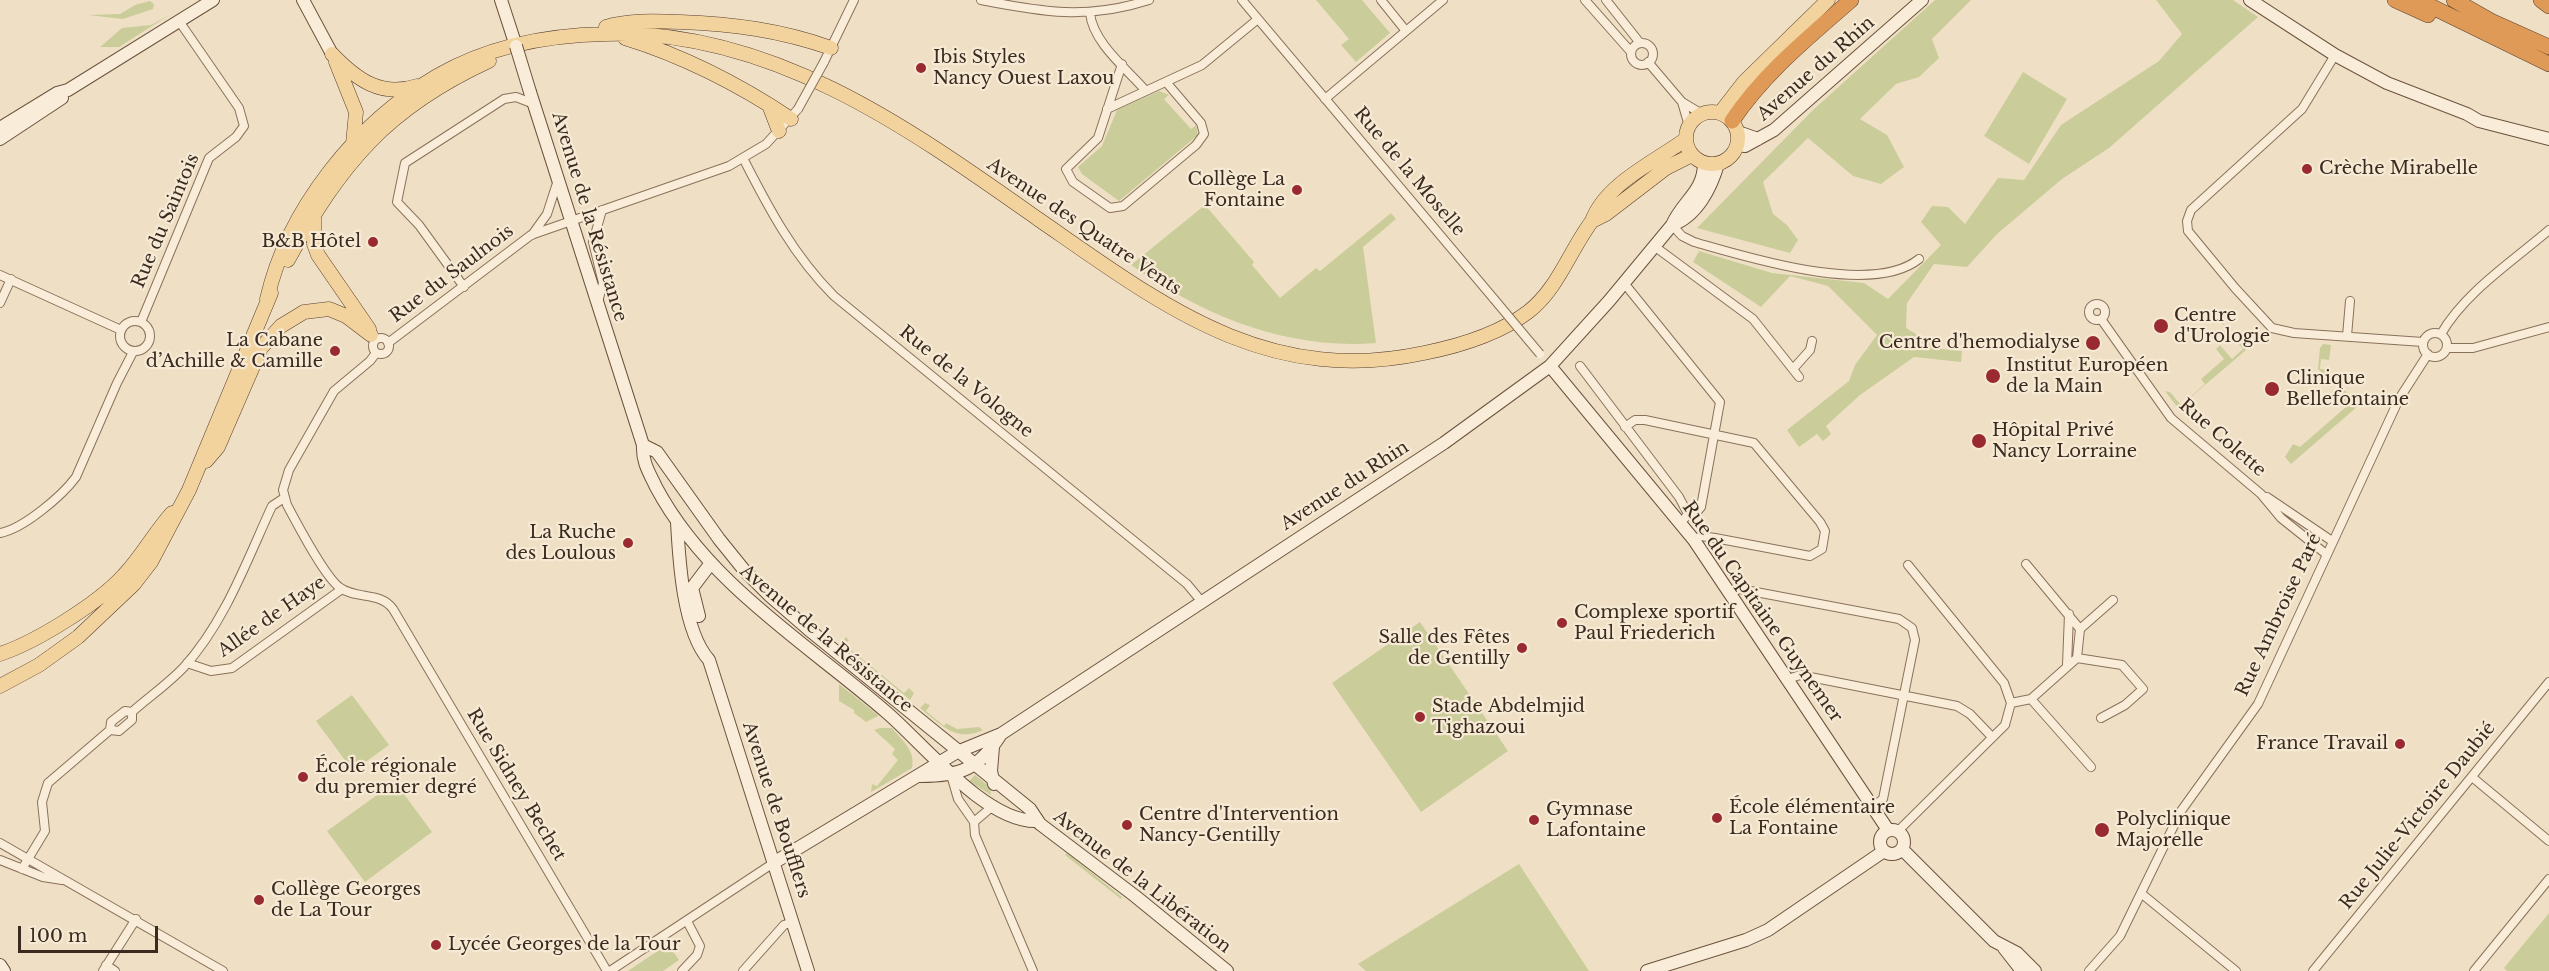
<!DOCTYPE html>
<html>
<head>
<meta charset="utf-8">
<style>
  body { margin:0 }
  #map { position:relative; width:2549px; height:971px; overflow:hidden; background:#efe0c5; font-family:"Libre Baskerville",serif }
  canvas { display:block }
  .scale { position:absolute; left:18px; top:926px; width:140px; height:27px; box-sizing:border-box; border:3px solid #3a2a1f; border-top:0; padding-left:8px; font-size:18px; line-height:21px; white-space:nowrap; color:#3a2a1f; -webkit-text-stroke:4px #f6ead5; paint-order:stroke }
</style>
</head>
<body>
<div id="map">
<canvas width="2549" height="971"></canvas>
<div class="scale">100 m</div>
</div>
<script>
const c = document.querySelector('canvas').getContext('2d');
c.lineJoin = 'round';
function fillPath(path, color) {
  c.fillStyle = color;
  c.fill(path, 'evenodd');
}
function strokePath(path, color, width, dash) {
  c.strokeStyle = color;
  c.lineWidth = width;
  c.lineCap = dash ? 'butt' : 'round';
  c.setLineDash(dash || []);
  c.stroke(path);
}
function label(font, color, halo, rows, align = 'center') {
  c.font = font + ' "Libre Baskerville",serif';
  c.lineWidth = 4.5;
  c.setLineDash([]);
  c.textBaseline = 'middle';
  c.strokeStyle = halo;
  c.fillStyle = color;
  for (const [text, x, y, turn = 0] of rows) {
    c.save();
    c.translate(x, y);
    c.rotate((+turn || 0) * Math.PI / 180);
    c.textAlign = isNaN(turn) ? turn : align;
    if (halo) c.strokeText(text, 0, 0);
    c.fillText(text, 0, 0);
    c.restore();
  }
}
fillPath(new Path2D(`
  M1316,0h46l28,33 -34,29 -15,-17 8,-6z
  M1935,0h36l-39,39 7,19 -20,19 -23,7 -36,35 27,16 17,32 -23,17 -28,-8 -45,-38 -45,44 10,32 14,11 11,15 -8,13 -93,-25 116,-118z
  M2156,0h77l25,17 -149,131 -47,31 -65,55 -30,33 -33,-3 -27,39 -1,25 35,21 21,2 -1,11 -47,-5 -54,38 -34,31 5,8 -8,7 -6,-7 -18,13 -12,-17 62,-49 6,-16 22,-30 -49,-49 -38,-10 -29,31 -68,-45 6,-11 73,22 92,10 24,16 53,-54 -20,-23 11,-16 16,1 17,17 33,-46 26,2 37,-55 98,-64 23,-27z
  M150,1l4,3 -1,5 -30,10 -35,-4 32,-1 15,-9z
  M171,14l-52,33h-19l22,-19 29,-3z
  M2023,72l44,27 -38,65 -45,-28z
  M1159,91l10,4 -5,4 27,30 5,-4 2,10 -79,66 -37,-27 -4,-7 24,-21 15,-36z
  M1205,205l49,57 -2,3 28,33 36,-30 4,3 71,-58 5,6 -33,28 13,96c-90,7 -172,-27 -245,-78z
  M2242,303l-20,19 24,28 -68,58 -13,-17 5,1 11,13 24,-21 -4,-5 23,-20 -8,-10 4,-4 12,14 11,-10 -22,-27z
  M2323,344l8,1 -2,15 -8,-1 -1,10 8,1 30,36 -67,58 -6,-7 8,-13 7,3 47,-41 -6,-6 -2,-10 -21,-21 2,-21z
  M1420,622l88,129 -87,61 -89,-129z
  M846,637l3,3 -4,5 59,48 5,-5 5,5 -4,7 -69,-57z
  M839,684l39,31v1l-12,6 -12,-9v-3l-15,-9z
  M352,695l37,50 -36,26 -37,-50z
  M925,703l5,2 -4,6 18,15 2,-3 11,6 22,-2 4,3c-27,13 -43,-6 -63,-22z
  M880,728h12c10,12 24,23 20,40l-41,24 1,-8 5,2 21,-26 -6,-6 3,-5 -21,-19z
  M975,775l15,12 1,8 -22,-14z
  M395,782l37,50 -67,50 -38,-51z
  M1067,853l55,44 -1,2 -56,-44z
  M1519,864l70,107h-223l-8,-7z
  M2549,913v58h-42l-3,-3z
  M668,944l11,16 -16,11h-35z`), '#cacd99');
const street = new Path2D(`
  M981,0c61,12 107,20 168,0
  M1242,0l252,299
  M1381,0l25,31
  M1585,0l46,52
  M1606,0l34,43
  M1090,13c3,30 37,56 56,78
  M1631 54a11 11 0 1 1 22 0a11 11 0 1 1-22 0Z
  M2335,55l-33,54 -111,101 -4,11 1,10 47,57 37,40 22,5 129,9
  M824,62l30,-62
  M1648,62l34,40 20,12
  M1122,64l-24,74 -32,31 7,13 37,26 13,-2 73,-61 8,-11 -3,-11 -35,-41
  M1325,99l118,-99
  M1682,102l7,24
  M1107,109l95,-44 56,-46
  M743,158c26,51 51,98 91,138l353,288 15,18
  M1672,225l10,11 12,6c53,15 178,55 225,17
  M532,235l15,-21 11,-34
  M1654,246l99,73 46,58
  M0,275l121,55
  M1624,283l96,119 -19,105 -5,6 -8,1
  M464,287l-45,-62 -22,-23 8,-39 99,-64 12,-2 18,7
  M598,302l5,-19 -10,-41 9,-32
  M0,303l11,-24
  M2089 312a8 8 0 1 1 16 0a8 8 0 1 1-16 0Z
  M2101,319l70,99 90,76 20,24 45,36
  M120 336a15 15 0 1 1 30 0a15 15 0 1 1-30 0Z
  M141,322l68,-164 27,-21 8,-11 -5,-18 -60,-87
  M2423 345a12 12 0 1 1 24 0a12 12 0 1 1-24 0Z
  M2441,334c24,-42 72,-73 108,-104
  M2347,336l3,-35
  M373 346a8 8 0 1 1 16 0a8 8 0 1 1-16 0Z
  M388,343l143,-108 198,-69 37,-22 32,-35
  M2447,348h26l76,-21
  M376,353l-6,8 -36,30 -45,79 -6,20 4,15c11,20 36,69 52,82 17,13 41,4 54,22l214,362
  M1580,366l99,131 9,17 -3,4
  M1793,369l17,-19 2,-9
  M1625,427l10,-7h10l109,23 66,79 5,9 -3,18 -12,7 -95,-18 -14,-2 -7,4
  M2267,497l65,44
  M0,533c23,-4 62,-37 76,-56l41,-94 16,-31
  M1730,592l10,-3 159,30 13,9 3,12 -32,159 -9,7
  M2080,629l33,-29
  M2077,658l45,7 21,24 -18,16 -24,13
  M187,663l24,8 21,-3 110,-79
  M2067,665l2,-51
  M1788,679l12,-4 157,31 13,8 22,23
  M2031,699l60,68
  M2011,703l20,-4 46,-41 3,-29 -54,-65
  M110,730l9,1 13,-11v-8c17,-15 37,-29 52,-45 41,-45 63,-107 88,-161l12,-8
  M951,775l7,24 16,23
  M2472,777l77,64
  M974,822l1,13 58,136
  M974,822l20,-17
  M1898,831l107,-106 6,-22 -7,-20 -96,-118
  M0,843l223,128
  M0,860l43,17 19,3
  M22,869l23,-38 -3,-29 6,-19 62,-53 1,-8 14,-11 7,1
  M2142,894l94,77
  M106,965l9,6
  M103,971l33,-52
  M610,971l165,-109
  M682,971l15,-16 3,-9 -13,-25
  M743,971l41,-46 9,-3
  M2089,971l31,-35 61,-125 77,-107 141,-305 29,-45
  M2313,971l236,-289
  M2474,971l75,-92`);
const secondary = new Path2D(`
  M303,0l29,54
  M501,0l15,46
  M2250,0l85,55 52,28 80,31 12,7 70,18
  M530,92l113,353c-1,17 6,27 13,42 51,96 149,155 229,224 37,31 100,111 151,110
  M0,128l57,-35 11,-3 145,-90
  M1738,132l20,7
  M0,139l62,-41
  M1738,145l7,1 29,-16 148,-130
  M1672,225c25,-9 39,-37 46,-61
  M1550,366l144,174 194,290
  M643,445l14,7 62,87 25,31 26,26 38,33 222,180 10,15 95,72 92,75
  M677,522c2,38 6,109 32,138l99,311
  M699,616l-7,-28 19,-25
  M993,747l-2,24 3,13
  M920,776c41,0 59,-7 81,-42
  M1880 842a12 12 0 1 1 24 0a12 12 0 1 1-24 0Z
  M1902,849l92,92 23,12 18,18
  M775,862l182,-110 44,-18 443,-291 106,-77 59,-65 63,-76c11,-25 32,-33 32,-62
  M2004,948l18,23
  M0,965l4,6
  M1647,971l99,-31 22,-10 116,-79`);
const primary = new Path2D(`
  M606,27c22,-7 50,-6 74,-5 53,2 100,8 151,26
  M625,38c58,18 115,47 166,81
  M332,54c24,25 49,44 85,32
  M336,62l20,50 -3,32
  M769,105l10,26
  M1686 138a26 26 0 1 1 52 0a26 26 0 1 1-52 0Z
  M1720,113l24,-31 84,-82
  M314,215v29l4,11 51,74
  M1592,221l14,-7 60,-46 26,-13
  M288,260c53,-97 99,-152 201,-199
  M267,299c21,-91 90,-176 170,-223 50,-29 111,-41 169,-42 165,-5 303,94 432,185 123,85 227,168 386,134 35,-7 75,-19 104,-41 30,-23 42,-62 64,-91 13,-37 64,-60 94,-82
  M206,461l12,-14 43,-99 20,-22 23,-14 25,-3 17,7 25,19
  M0,654c36,-12 99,-51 124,-79 18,-19 30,-42 48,-62
  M0,686l39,-21 39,-28 56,-53 17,-22 38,-72 82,-197`);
const highway = new Path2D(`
  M2395,0l33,15
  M2418,0l131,64
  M2454,0l37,21 58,26
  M2541,0l8,6
  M1732,121c31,-47 77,-84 119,-121`);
strokePath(street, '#8a715b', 10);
strokePath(secondary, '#6c523e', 14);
strokePath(primary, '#583f2f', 15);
strokePath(highway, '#583f2f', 16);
strokePath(street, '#f9edd9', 8);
strokePath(secondary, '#f9edd9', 12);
strokePath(primary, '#f2d29d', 14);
strokePath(highway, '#de9a56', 15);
const streetBridge = new Path2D(`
  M798,109l26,-47
  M1494,299l46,55`);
const secondaryBridge = new Path2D(`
  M516,46l14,46`);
strokePath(streetBridge, '#8a715b', 10, []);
strokePath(secondaryBridge, '#6c523e', 14, []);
strokePath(streetBridge, '#f9edd9', 8);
strokePath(secondaryBridge, '#f9edd9', 12);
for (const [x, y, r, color] of [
  [921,68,6,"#9a2a32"],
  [2307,169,6,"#9a2a32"],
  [1297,190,6,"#9a2a32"],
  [373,242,6,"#9a2a32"],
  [2161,326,8,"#9a2a32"],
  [2093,343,8,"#9a2a32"],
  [335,351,6,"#9a2a32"],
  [1993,376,8,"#9a2a32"],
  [2272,389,8,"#9a2a32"],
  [1979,441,8,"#9a2a32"],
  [628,543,6,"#9a2a32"],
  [1562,623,6,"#9a2a32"],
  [1522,648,6,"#9a2a32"],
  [1420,717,6,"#9a2a32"],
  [2400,744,6,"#9a2a32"],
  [303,777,6,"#9a2a32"],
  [1717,818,6,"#9a2a32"],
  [1534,820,6,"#9a2a32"],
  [1127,825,6,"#9a2a32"],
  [2102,830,8,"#9a2a32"],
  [259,900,6,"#9a2a32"],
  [436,945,6,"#9a2a32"]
]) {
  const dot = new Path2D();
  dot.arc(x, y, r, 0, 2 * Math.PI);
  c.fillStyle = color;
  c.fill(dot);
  strokePath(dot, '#f6ead5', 2);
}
label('18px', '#3a2a1f', '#f6ead5', [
  ["Ibis Styles",933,58],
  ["Nancy Ouest Laxou",933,79],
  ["Crèche Mirabelle",2319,169],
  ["Collège La",1285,180,"right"],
  ["Fontaine",1285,201,"right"],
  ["B&B Hôtel",361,242,"right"],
  ["Centre",2174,316],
  ["d'Urologie",2174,337],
  ["La Cabane",323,341,"right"],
  ["d’Achille & Camille",323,362,"right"],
  ["Centre d'hemodialyse",2080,343,"right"],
  ["Institut Européen",2006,366],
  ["de la Main",2006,387],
  ["Clinique",2286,379],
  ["Bellefontaine",2286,400],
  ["Hôpital Privé",1992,431],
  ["Nancy Lorraine",1992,452],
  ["La Ruche",616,533,"right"],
  ["des Loulous",616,554,"right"],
  ["Complexe sportif",1574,613],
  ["Paul Friederich",1574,634],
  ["Salle des Fêtes",1510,638,"right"],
  ["de Gentilly",1510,659,"right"],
  ["Stade Abdelmjid",1432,707],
  ["Tighazoui",1432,728],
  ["France Travail",2388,744,"right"],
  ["École régionale",315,767],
  ["du premier degré",315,788],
  ["École élémentaire",1729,808],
  ["La Fontaine",1729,829],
  ["Gymnase",1546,810],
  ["Lafontaine",1546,831],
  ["Centre d'Intervention",1139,815],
  ["Nancy-Gentilly",1139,836],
  ["Polyclinique",2116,820],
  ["Majorelle",2116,841],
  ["Collège Georges",271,890],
  ["de La Tour",271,911],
  ["Lycée Georges de la Tour",448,945]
], 'left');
label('18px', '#3a2a1f', '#f6ead5', [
  ["Avenue du Rhin",1816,69,-41],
  ["Rue de la Moselle",1409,172,50],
  ["Avenue de la Résistance",589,217,73],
  ["Rue du Saintois",166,221,-67],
  ["Avenue des Quatre Vents",1084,227,34],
  ["Rue du Saulnois",452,274,-37],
  ["Rue de la Vologne",966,382,39],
  ["Rue Colette",2222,438,41],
  ["Avenue du Rhin",1345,486,-33],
  ["Rue du Capitaine Guynemer",1762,612,55],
  ["Rue Ambroise Paré",2279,615,-65],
  ["Allée de Haye",272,617,-35],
  ["Avenue de la Résistance",826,639,40],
  ["Rue Sidney Bechet",516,785,59],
  ["Avenue de Boufflers",776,810,72],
  ["Rue Julie-Victoire Daubié",2418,816,-51],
  ["Avenue de la Libération",1142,882,38]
]);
</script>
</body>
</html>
